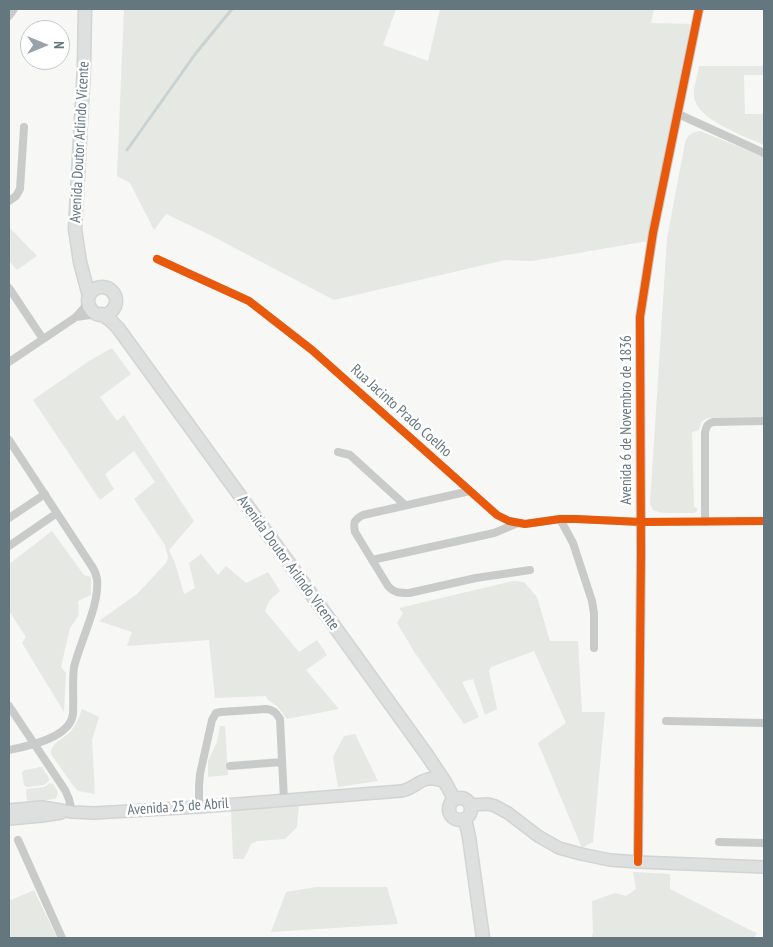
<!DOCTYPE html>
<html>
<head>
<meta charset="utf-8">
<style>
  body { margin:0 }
  #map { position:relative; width:773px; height:947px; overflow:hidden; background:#f7f7f6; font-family:"PT Sans Narrow",sans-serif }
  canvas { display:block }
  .frame { position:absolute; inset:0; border:10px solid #64767e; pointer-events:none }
  .north { position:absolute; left:20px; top:20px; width:50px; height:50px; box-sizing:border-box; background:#fff; border:1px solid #c1c8cb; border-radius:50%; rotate:90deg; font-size:14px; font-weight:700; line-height:20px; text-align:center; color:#64767e }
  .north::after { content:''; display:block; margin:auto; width:18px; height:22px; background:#97a3a8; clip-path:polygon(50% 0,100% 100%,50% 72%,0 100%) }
</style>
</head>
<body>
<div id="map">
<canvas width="773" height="947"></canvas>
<div class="frame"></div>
<div class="north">N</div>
</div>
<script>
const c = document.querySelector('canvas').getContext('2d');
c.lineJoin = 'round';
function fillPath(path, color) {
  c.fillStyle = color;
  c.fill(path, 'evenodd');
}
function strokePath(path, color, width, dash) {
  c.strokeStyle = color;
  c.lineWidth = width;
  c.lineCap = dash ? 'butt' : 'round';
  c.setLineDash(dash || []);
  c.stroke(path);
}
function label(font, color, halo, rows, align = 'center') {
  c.font = font + ' "PT Sans Narrow",sans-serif';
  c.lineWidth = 5;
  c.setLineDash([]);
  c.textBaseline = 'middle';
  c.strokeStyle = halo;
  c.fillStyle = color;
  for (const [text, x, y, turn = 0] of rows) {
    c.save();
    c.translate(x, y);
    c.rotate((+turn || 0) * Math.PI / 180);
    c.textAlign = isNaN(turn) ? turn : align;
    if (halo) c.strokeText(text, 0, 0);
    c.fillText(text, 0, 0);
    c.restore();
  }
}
fillPath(new Path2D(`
  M124,9h272l-13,36 45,16 12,-52h214l-3,14 39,1 -3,22 -39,195 -116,20 -27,-1 -171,40 -124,-65 -44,-21 -12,16 -24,-47 -13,-7z
  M699,66h65v9h-20l1,39h19v31c-19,-9 -68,-25 -70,-49 -1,-8 4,-22 5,-30z
  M700,131l64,26v260l-57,1 -6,4 -2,8 -7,2 2,75 3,1v3l-3,2h-32l-9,-3 -3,-6 17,-266 18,-95c2,-8 7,-11 15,-12z
  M9,227l28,29 -20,14 -8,-9z
  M112,348l19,26 -31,23 17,24 7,-6 70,106 -25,29 6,13 9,31 11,-6 -6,-25 12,-9 17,21 8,-9 20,17 22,-11 12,19 -11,10 -4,10 34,41 18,-12 10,15 -21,15 33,39 -52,10 -10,-13 -9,-6 -2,-4 -51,2 -6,-58 -82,6 5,-14 -33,-11 38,-27 29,-31 2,-5 -3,-13 -31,-46 21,-17 -21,-31 -29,23 9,15 -14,11 -67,-100 56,-39z
  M52,531l32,44 7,2v18l-13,6 1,14 -9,13 -9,39 5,6 -2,39 -42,-69 4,-6 -17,-26v-47z
  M513,581l11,1 13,15 13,44h28l4,71h23l-12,130 -11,6 -44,-105 28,-20 -32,-72 -43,16 -2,4 8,38 -12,6 -12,-36 -11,3 17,35 -15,7 -49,-71 -18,-30 6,-10 -4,-5z
  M82,709l17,8 -7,23 3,54 -17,-3 -6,-7 -21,-30c0,-12 13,-15 20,-23 6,-7 8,-14 11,-22z
  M220,726h5l3,49 -20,2v-16l9,-19z
  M355,734l23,47 -40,6 -5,-30 11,-21z
  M39,767h3l7,11v3l-5,4 -17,2 -3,-2 -2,-12 2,-3 12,-2z
  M50,783l3,1c4,5 7,10 2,15l-26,3 -2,-2 -1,-8 1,-3 17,-2z
  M299,804l-2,23 -12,12 -28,2 -6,3 -7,15h-11l-2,-49z
  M633,872l37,2v15l78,40 9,4 -3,5h-163l2,-5 -1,-32 23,-8 11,3 10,-7z
  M316,887h71l11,37 -127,8 15,-40z
  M34,890l23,48h-48v-37z`), '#e6e8e3');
strokePath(new Path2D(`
  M127,150l69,-97 36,-44`), '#c9d3d4', 3);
const secondary = new Path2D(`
  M471,805l17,-1 7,2 13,7 30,23 21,12 22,6 29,6 28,2 126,5
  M9,810l33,-3 30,5 22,1 105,-6 202,-16c10,-1 17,-10 27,-12 6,-1 12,1 17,3
  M9,819l33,-3 19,-3`);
const primary = new Path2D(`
  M85,9l-1,58 -9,162 5,33 9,34
  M88 301a14 14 0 1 1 28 0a14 14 0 1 1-28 0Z
  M101,314l9,6 8,8 168,231 141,196 18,27 9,17
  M449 809a11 11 0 1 1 22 0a11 11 0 1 1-22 0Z
  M465,819l4,18 14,101`);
strokePath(secondary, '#d2d4d4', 14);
strokePath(primary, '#d3d4d4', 15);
strokePath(new Path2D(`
  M9,16l5,-7
  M678,114l86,39
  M9,201l7,-5 4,-7 4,-62
  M157,259l92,42 63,49 185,165 12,6 16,3 35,-5h16l65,3 123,-1
  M9,288l34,51
  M76,317l21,-3
  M9,362l67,-45 8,-9 4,-8
  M9,440l82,125c3,4 5,9 6,14 3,25 -17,63 -23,88 -2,16 0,31 -1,47 -3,24 -45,32 -64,36
  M338,452l12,3 55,50
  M470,491l-107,24c-9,5 -10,7 -8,17l33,54c6,7 12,7 21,7l67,-15 54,-8
  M9,518l36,-24
  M560,519l13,24 19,58 2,12v35
  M705,522v-89c1,-6 2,-9 8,-11l51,-1
  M9,546l48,-33
  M372,560l122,-27 24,-10
  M9,706l56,84 4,9 3,13
  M666,721l98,2
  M230,766l52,-4
  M199,807v-21l1,-12 12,-54 4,-7 5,-1 45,-3c8,1 10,4 14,10l4,81
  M18,840l44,98
  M719,842l45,1`), '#c9cbcb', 8);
strokePath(new Path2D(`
  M638,862l3,-308 -1,-237 13,-84 46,-224`), '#c9cbcb', 10);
strokePath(secondary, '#dedfdf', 11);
strokePath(primary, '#dedfdf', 12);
strokePath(new Path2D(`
  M157,259l92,42 63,49 185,165 12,6 16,3 35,-5h16l65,3 123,-1
  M638,862l3,-308 -1,-237 13,-84 46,-224`), '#e8590c', 8);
label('15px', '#64767e', '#fff', [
  ["Avenida Doutor Arlindo Vicente",80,142,-87],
  ["Rua Jacinto Prado Coelho",401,411,42],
  ["Avenida 6 de Novembro de 1836",627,420,-90],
  ["Avenida Doutor Arlindo Vicente",288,563,54],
  ["Avenida 25 de Abril",178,807,-4]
]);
</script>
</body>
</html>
